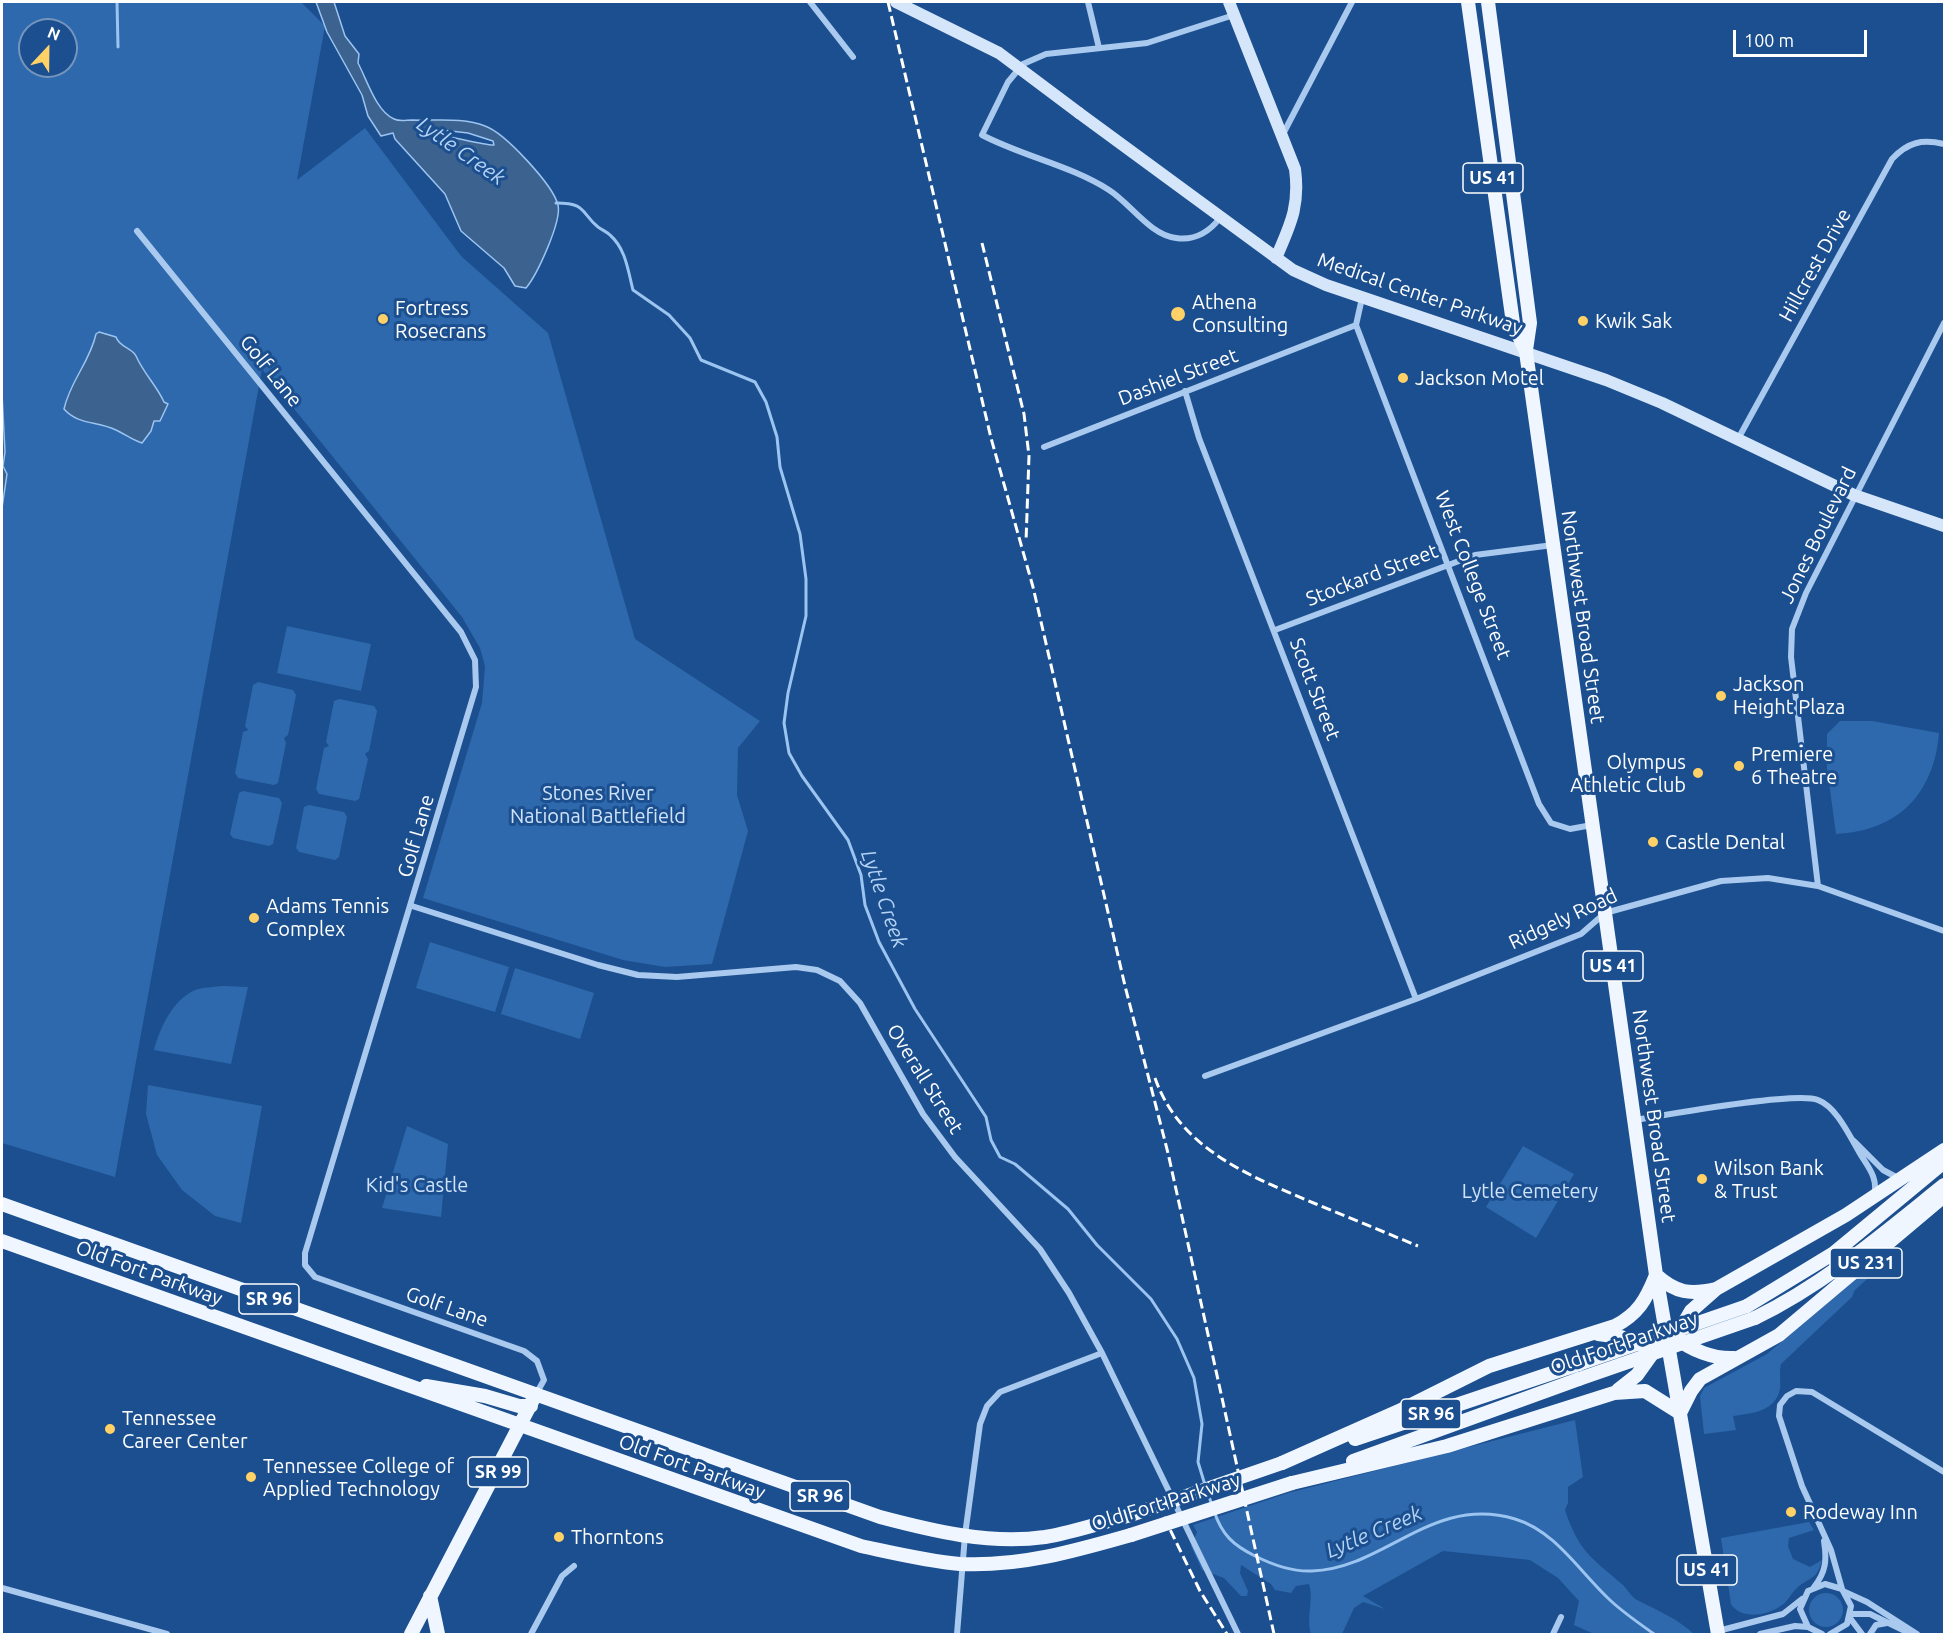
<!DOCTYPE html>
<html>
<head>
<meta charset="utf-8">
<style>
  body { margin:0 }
  #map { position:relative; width:1946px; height:1636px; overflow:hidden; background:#1b4f8f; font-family:Ubuntu,sans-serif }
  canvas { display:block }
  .frame { position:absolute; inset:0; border:3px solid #fff; pointer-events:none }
  .north { position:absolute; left:18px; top:18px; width:60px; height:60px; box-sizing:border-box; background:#1b4f8f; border:2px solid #7695bc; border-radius:50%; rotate:22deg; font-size:16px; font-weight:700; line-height:24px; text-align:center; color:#fff }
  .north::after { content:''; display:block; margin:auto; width:21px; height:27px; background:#ffd166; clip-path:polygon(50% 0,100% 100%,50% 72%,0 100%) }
  .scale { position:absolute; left:1733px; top:30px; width:134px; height:27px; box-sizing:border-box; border:3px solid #fff; border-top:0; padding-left:8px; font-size:18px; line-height:21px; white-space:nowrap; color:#fff; -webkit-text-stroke:4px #1b4f8f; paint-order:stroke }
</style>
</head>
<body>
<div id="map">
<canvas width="1946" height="1636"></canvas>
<div class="frame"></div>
<div class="north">N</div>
<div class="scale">100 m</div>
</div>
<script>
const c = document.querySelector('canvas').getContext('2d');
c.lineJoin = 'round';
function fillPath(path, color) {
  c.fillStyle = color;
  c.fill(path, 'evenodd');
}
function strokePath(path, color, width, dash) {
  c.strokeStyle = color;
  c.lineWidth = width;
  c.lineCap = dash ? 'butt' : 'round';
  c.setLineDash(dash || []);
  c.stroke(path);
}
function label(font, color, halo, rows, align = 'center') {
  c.font = font + ' Ubuntu,sans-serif';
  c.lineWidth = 6;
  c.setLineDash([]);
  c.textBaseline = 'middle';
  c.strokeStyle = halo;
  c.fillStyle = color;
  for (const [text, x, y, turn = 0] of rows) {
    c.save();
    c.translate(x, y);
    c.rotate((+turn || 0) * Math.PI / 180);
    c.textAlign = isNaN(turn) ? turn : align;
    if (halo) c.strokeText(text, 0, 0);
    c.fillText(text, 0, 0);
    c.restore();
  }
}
fillPath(new Path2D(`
  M2,2h299l24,24 -28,154 68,-52 96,128 87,77 87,306 125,82 -22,27 -1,47 11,36 -36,133 -47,3 -42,-7 -200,-62 59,-195 3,-37 -5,-18 -18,-31 -200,-248 -147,808 -113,-34zM30,30h36v36h-36z
  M287,626l84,18 -10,47 -84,-18z
  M258,682l35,8 3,5 -8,40 -4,3 2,5 -8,40 -4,2 -36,-7 -3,-5 8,-41 5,-2 -3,-4 8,-41z
  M339,699l35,7 3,5 -8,40 -4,3 3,5 -9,40 -4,2 -36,-7 -3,-5 8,-41 5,-2 -3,-4 8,-41z
  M1840,721h32l67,12c-5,61 -41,98 -103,101l-9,-66v-34z
  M243,791l36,7 3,5 -9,41 -4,2 -36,-8 -3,-4 9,-41z
  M309,805l35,7 3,5 -8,40 -4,3 -36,-8 -3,-4 8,-41z
  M430,942l79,25 -14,45 -79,-24z
  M515,968l79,25 -14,46 -79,-25z
  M223,986l25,1 -17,77 -77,-14c6,-23 20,-53 44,-61 8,-2 17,-2 25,-3z
  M148,1085l114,21 -21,117 -26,-7 -33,-26 -25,-35 -11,-41z
  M407,1126l41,18 -7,73 -59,-9z
  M1523,1146l51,28 -38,64 -50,-31z
  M1872,1266l4,5 -21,19 -3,7 -71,67c-2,8 0,17 -1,25 -5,23 -27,24 -47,27l3,14 -32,4 -4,-38 4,-8 63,-34z
  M1575,1420l8,57 -15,10v16l-3,7c14,42 26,47 58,75 5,5 9,13 16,16 20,10 39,18 55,33h-100l-20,-9 5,-24 -21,-23 -28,-18 -87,-9 -80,45 22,13 -22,-7 -9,6 -12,26h-31c-5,-16 3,-36 -2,-50l-13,2 -5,7 -16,-3 -4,-6 -30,-19 -1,8 8,18 -1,5h-6l-17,-18 -22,-8 -11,-24 6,-14 -4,-7 95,-32z
  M1809,1522l5,8 -25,8 -1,8 5,13 17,8 12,-7c-5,22 -14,16 -27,30 -5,5 -7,11 -13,15 -14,11 -41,15 -51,-1l-10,-66z
  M1809 1610a17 17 0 1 1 34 0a17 17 0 1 1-34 0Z`), '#2e69ad');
const water = new Path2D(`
  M316,2h18l11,34 14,18 -1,9c9,17 18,48 36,56 6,3 12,1 18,1 23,1 51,-3 73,6 20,7 68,59 73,79 4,16 -21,70 -32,83l-11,-2 -11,-18 -43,-37 -16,-37 -50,-55 -2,-6 -12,3 -13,-20 -6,-21 -35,-63zM433,129l35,4 25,8 1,4c-5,1 -53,-10 -62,-13z
  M99,332l17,5c3,10 16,11 20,19 8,18 21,30 28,46l4,2 -8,17h-6l-3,10 -9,12c-10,-3 -17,-9 -26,-13 -19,-9 -38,-5 -52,-21 6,-28 26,-47 32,-75z
  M2,394l3,58 -2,14 4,8 -5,34z`);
fillPath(water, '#3c6290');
strokePath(water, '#9cc4f0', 1.5);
strokePath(new Path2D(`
  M117,2l1,45
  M556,203c31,0 24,9 42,24 4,3 9,5 12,8 16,14 18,36 23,55l36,25 21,23 11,22 54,22 11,20 11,35 3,30 20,67 6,45v37l-18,77 -4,30 5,30 13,23 46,64 13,35 4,30 14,37 36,67 71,108 5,23 9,17 15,7 53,45 29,36 54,54 26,40 17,39 8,46 -4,38 7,23
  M1207,1491l5,14
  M1214,1511c8,24 19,34 41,45 16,8 38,16 57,15 72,-2 121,-77 203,-52 41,12 66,55 96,82 13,12 29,23 43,33`), '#9cc4f0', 3);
strokePath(new Path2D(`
  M810,2l43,55
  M1088,2l11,46
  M1283,134l69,-132
  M1220,218c-11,14 -25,23 -44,20 -26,-3 -45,-34 -67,-48 -37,-24 -87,-34 -127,-55l26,-53 15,-18 23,-10 101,-11 87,-28
  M137,231l324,401 14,28 1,27 -171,566v12l10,12 209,74 13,10 7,19 -8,14
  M1362,298l-6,27 183,479 12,19 19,6 22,-4
  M1185,391l14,47 217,561
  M1738,439l154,-280c16,-17 30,-20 52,-15
  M1044,447l312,-122
  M1275,630l200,-75 78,-10
  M1818,886l-27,-229 1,-28 14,-36 138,-270
  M412,906l186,59 40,10 39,2 119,-10 21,3 23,11 20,22 63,111 32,43 85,92 29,44 33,60 136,281
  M1205,1076l211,-77 165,-65 24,-21 116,-32 47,-3 50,8 126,45
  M1635,1120c31,-5 161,-29 183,-20 18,7 30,33 40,50 8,15 21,27 16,45
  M1854,1141l29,29 15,8
  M1814,1587c12,-15 13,-27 10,-46
  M2,1588l165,46
  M1842,1589l-11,-39 -29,-64 -23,-70 1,-11 7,-9 9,-5 16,1 132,80
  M1845,1592l22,10 50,32
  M1851,1614h19l39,19
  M1850,1618l12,16
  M1718,1631l65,-17 19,-15
  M531,1634l31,-58 12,-10
  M957,1634l8,-99 15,-111 7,-18 13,-14 102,-39
  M1553,1634l8,-17
  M1760,1634l35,-8 13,1
  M1822,1634l-14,-7 -8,-18 8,-18 17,-7 17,5 9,17 -4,18 -17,10
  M1870,1634l6,-9 11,-2`), '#a9c9ee', 6);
strokePath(new Path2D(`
  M1229,2l66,167c5,38 -5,56 -19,89
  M1079,113l214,157 33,15 280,95 56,23 192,92 90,31`), '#d6e6fa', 12);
strokePath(new Path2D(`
  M1468,2l45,321 13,29 130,923 62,359
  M1488,2l42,321 -4,27
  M2,1204l878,313c53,14 110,28 165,20 29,-5 58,-15 86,-22
  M2,1241l859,305c33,7 66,15 99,18 59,3 115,-13 171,-29
  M1747,1306l87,-53 110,-91
  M1755,1318c70,-34 129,-85 189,-133
  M1598,1334l23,3 25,10
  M1677,1335l14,-24 25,-22 130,-74 98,-65
  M1675,1337c16,13 38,22 59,21
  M426,1386l59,10 34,10h12
  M1618,1390l19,-15 20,-28
  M1680,1413l11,-22 9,-12 79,-44 165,-139
  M1355,1439l224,-75
  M1353,1461l226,-82
  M1282,1463l117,-52 90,-45 126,-40c23,-12 31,-26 41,-51 20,18 34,20 60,14
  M1292,1483l155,-37 167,-53 31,-2 35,22
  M430,1596l8,38
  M411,1634l125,-240`), '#f0f6ff', 14);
strokePath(new Path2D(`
  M888,2l103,436 42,149 92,399 43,167 106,481
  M982,243l42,171 5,42 -3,86
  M1155,1078c25,72 97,99 161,126 34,14 68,28 102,42
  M1164,1517l36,74 27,43`), '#fff', 3, [10, 4.5]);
strokePath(new Path2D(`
  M896,2l103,51 80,60`), '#d6e6fa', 12);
strokePath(new Path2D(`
  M1579,1364l168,-58
  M1579,1379l176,-61
  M1131,1515l151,-52
  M1131,1535l161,-52`), '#f0f6ff', 14);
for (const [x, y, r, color] of [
  [1178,314,8,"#ffd166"],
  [383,319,6,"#ffd166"],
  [1583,321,6,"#ffd166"],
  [1403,378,6,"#ffd166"],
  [1721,696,6,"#ffd166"],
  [1739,766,6,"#ffd166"],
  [1698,773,6,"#ffd166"],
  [1653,842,6,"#ffd166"],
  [254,918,6,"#ffd166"],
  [1702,1179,6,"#ffd166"],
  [110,1429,6,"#ffd166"],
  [251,1477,6,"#ffd166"],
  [1791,1512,6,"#ffd166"],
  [559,1537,6,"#ffd166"]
]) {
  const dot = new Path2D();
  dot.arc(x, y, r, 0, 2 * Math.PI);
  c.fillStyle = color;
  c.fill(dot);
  strokePath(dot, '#1b4f8f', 2);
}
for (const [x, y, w] of [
  [1493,178,60],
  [1613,966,60],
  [1866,1263,72],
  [269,1299,60],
  [1431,1414,60],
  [498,1472,60],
  [820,1496,60],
  [1707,1570,60]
]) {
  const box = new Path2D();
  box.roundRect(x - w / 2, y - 15, w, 30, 4.5);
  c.fillStyle = '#1b4f8f';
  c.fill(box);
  strokePath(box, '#fff', 1.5);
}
label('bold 18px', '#fff', null, [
  ["US 41",1493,178],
  ["US 41",1613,966],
  ["US 231",1866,1263],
  ["SR 96",269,1299],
  ["SR 96",1431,1414],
  ["SR 99",498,1472],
  ["SR 96",820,1496],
  ["US 41",1707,1570]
]);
label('20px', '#fff', '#1b4f8f', [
  ["Hillcrest Drive",1815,265,-61],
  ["Medical Center Parkway",1420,294,19],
  ["Golf Lane",271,371,51],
  ["Dashiel Street",1178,377,-21],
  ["Jones Boulevard",1818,535,-64],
  ["Stockard Street",1372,575,-21],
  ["West College Street",1473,575,69],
  ["Northwest Broad Street",1583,617,82],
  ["Scott Street",1315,689,69],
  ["Golf Lane",416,836,-74],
  ["Ridgely Road",1563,919,-25],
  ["Overall Street",925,1079,58],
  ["Northwest Broad Street",1654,1116,82],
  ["Old Fort Parkway",149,1273,20],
  ["Golf Lane",447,1307,19],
  ["Old Fort Parkway",1624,1343,-19],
  ["Old Fort Parkway",692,1467,20],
  ["Old Fort Parkway",1166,1502,-17]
]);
label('20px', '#fff', '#1b4f8f', [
  ["Athena",1192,302],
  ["Consulting",1192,325],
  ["Fortress",395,308],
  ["Rosecrans",395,331],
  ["Kwik Sak",1595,321],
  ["Jackson Motel",1415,378],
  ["Jackson",1733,684],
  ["Height Plaza",1733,707],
  ["Premiere",1751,754],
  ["6 Theatre",1751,777],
  ["Olympus",1686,762,"right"],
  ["Athletic Club",1686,785,"right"],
  ["Castle Dental",1665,842],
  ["Adams Tennis",266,906],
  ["Complex",266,929],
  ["Wilson Bank",1714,1168],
  ["& Trust",1714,1191],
  ["Tennessee",122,1418],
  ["Career Center",122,1441],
  ["Tennessee College of",263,1466],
  ["Applied Technology",263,1489],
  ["Rodeway Inn",1803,1512],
  ["Thorntons",571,1537]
], 'left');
label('20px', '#cfe3fa', '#1b4f8f', [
  ["Stones River",598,793],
  ["National Battlefield",598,816],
  ["Kid's Castle",417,1185],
  ["Lytle Cemetery",1530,1191]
]);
label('italic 21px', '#b5d3f5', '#1b4f8f', [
  ["Lytle Creek",461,151,35],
  ["Lytle Creek",884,899,71],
  ["Lytle Creek",1374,1532,-23]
]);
</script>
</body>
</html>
